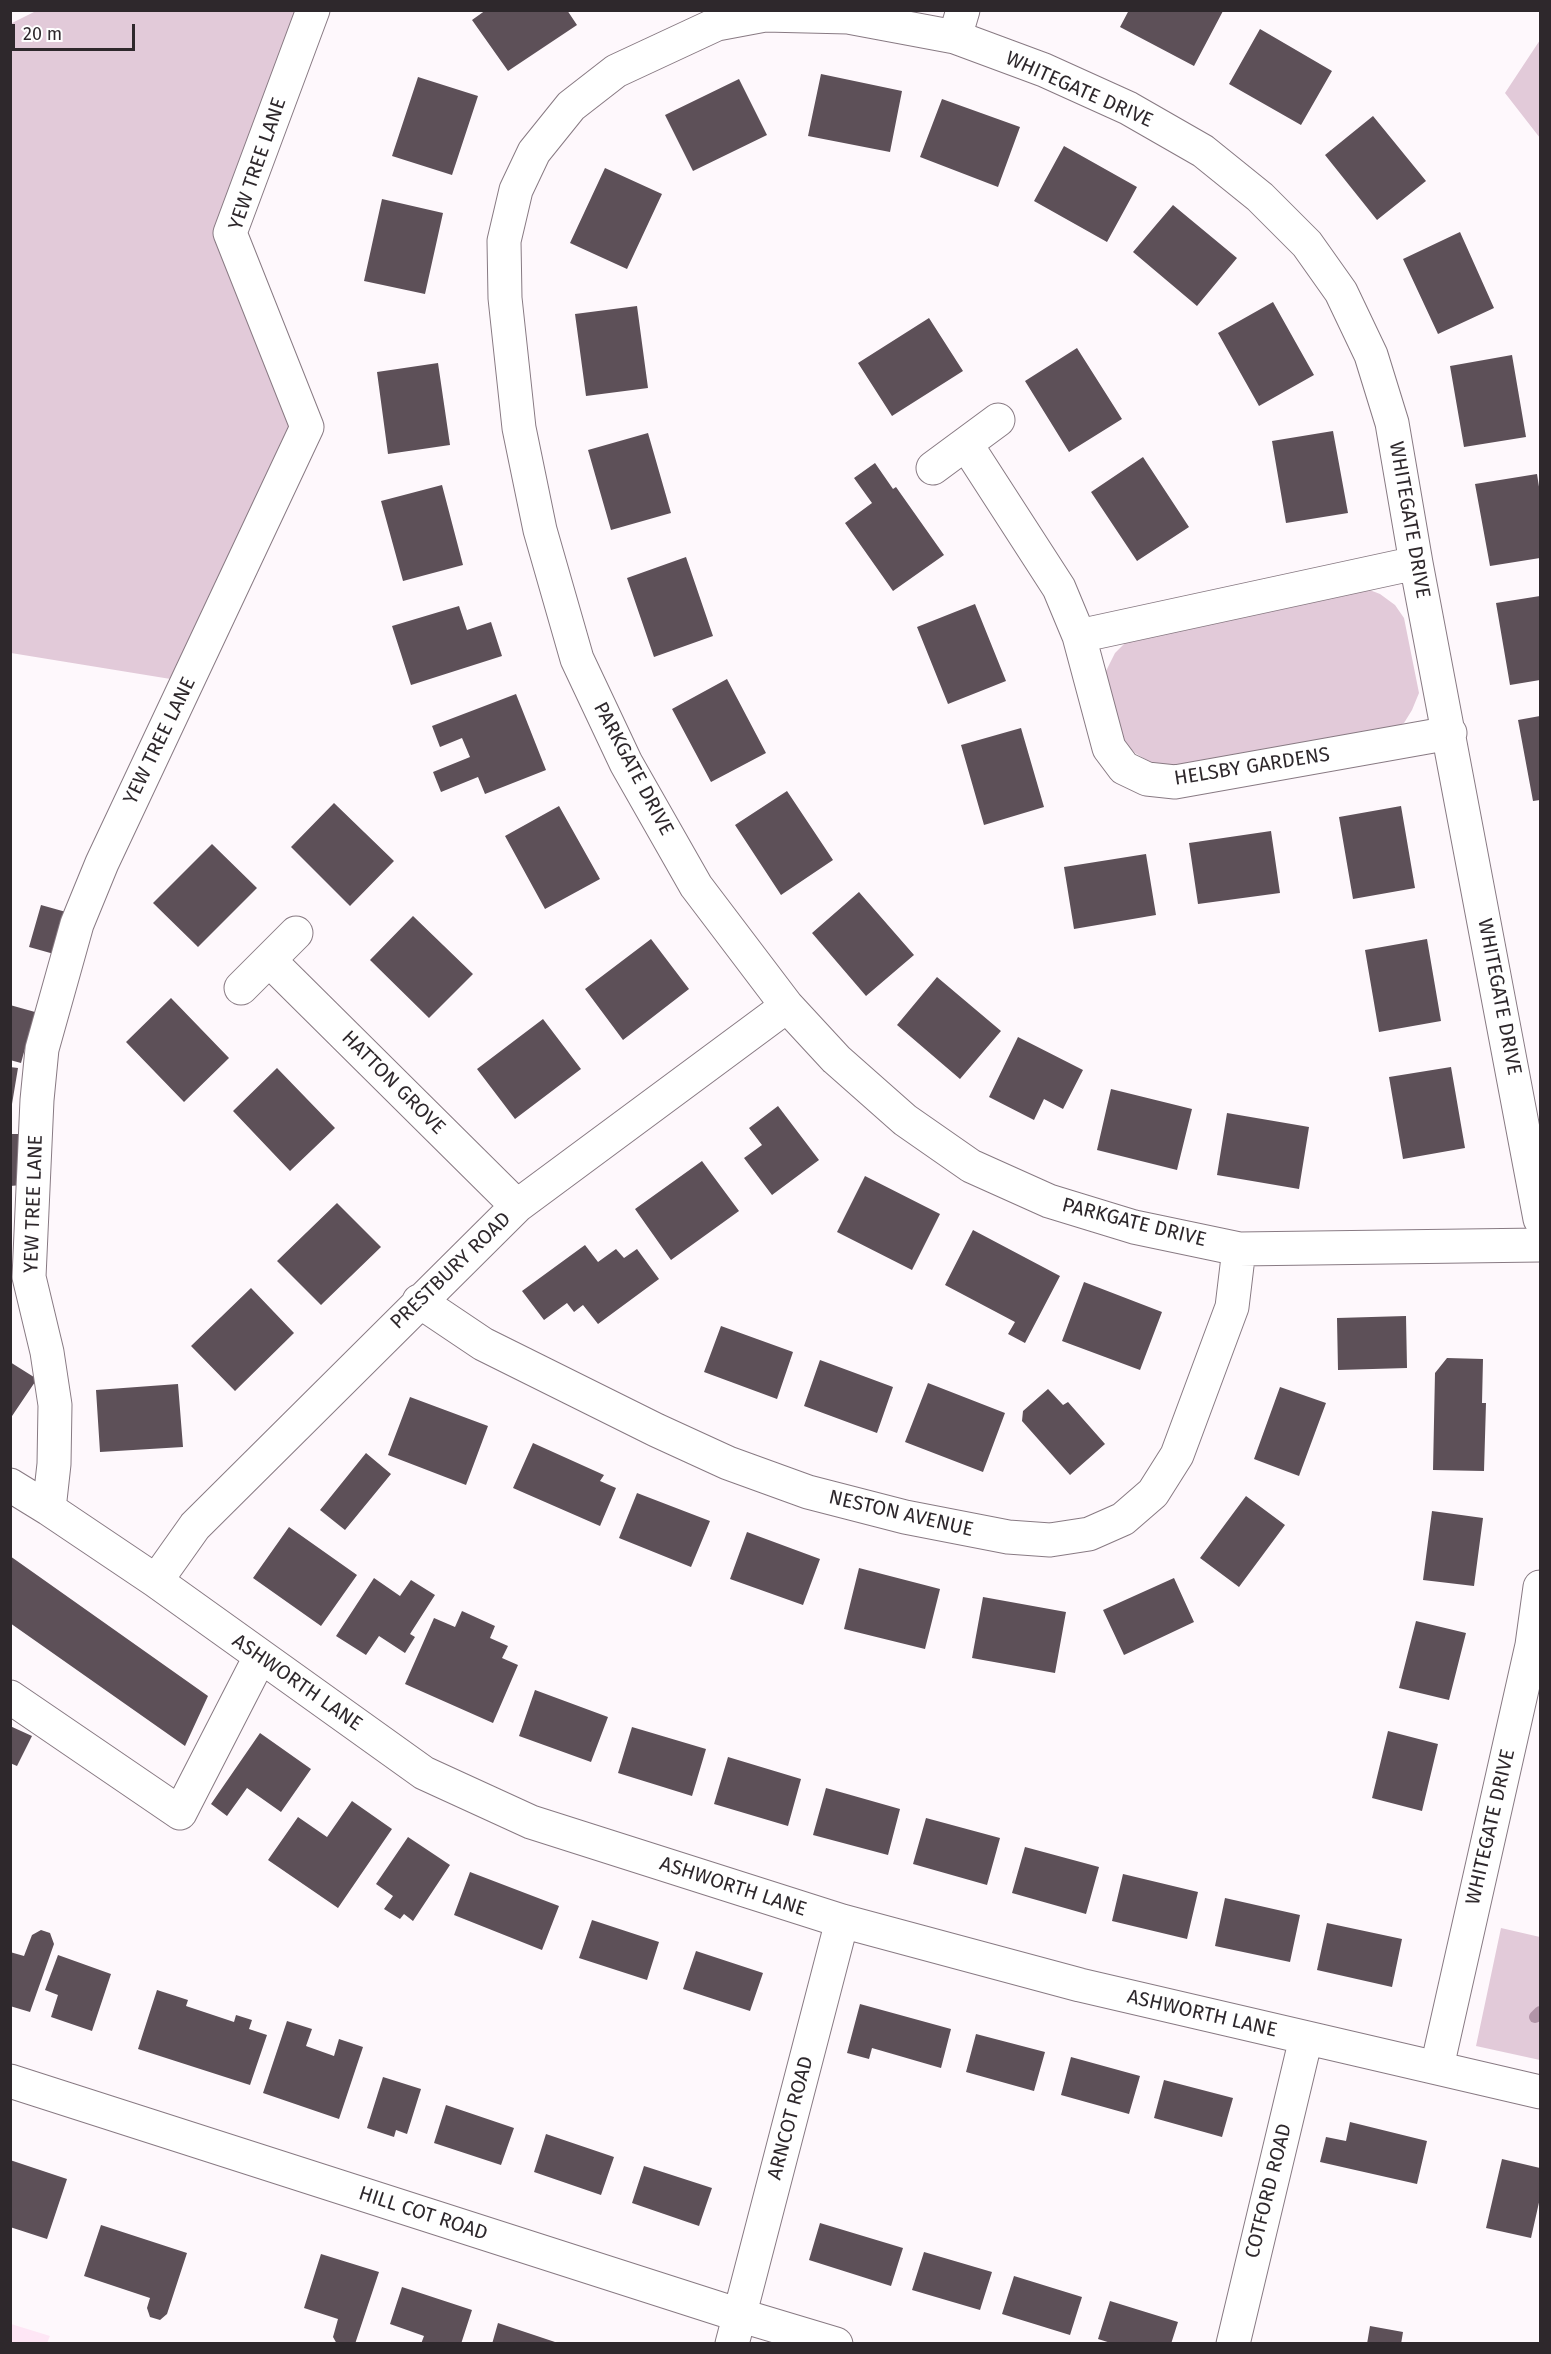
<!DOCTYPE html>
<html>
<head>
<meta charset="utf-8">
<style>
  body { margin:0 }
  #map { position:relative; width:1551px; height:2354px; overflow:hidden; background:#fef8fc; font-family:"Fira Sans",sans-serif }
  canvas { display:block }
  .frame { position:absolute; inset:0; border:12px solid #2e282c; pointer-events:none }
  .scale { position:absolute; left:12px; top:24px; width:123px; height:27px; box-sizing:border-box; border:3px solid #2e282c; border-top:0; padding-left:8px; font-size:18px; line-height:21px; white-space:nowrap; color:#2e282c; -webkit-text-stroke:4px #fff; paint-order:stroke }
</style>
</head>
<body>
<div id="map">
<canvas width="1551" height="2354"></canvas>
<div class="frame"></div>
<div class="scale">20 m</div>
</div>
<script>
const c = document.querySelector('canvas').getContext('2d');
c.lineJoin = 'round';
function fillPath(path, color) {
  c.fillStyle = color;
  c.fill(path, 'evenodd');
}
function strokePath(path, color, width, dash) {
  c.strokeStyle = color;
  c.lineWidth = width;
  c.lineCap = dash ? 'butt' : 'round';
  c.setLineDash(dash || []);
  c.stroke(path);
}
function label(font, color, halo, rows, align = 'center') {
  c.font = font + ' "Fira Sans",sans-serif';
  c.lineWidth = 6;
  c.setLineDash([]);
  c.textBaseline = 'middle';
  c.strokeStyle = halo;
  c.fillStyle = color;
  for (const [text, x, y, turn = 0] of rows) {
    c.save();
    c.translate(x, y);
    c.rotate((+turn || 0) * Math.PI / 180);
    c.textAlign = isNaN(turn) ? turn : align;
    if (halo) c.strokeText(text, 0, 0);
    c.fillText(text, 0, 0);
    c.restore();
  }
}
fillPath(new Path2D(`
  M11,2324l39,12 -3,7h-36z`), '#fee6f5');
fillPath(new Path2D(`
  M38,10l289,1 -97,222 77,194 -118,255 -178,-29 -1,-629z
  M1540,40v98l-35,-45z
  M1362,587l18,7 15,11 9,13 15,75 -7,17 -8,13 -15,7 -216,35 -23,-3 -15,-9 -12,-12 -19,-66 11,-22 12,-12z
  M1501,1928l39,9v123l-64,-14z`), '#e2cad9');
strokePath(new Path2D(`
  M1535,2017l5,-5`), '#b295a8', 12);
fillPath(new Path2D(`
  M486,10h81l10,15 -69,46 -36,-51z
  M1129,10h92l2,1 -29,55 -74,-39z
  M1260,29l72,42 -31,54 -72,-41z
  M821,74l81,17 -12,61 -82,-16z
  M418,77l60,19 -26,79 -60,-19z
  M739,79l28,56 -74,36 -28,-56z
  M942,99l78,28 -22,60 -78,-30z
  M1373,116l53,65 -49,39 -52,-65z
  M1064,146l73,41 -30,55 -73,-41z
  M605,168l57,26 -35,75 -57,-26z
  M382,199l61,14 -18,81 -61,-13z
  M1173,205l64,53 -40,48 -64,-54z
  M1460,232l34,76 -56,26 -35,-75z
  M1273,302l41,73 -55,31 -41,-73z
  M637,306l11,82 -62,8 -11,-82z
  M929,318l34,53 -71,45 -34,-53z
  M1077,348l45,71 -53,33 -44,-71z
  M1512,355l14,82 -62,10 -14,-81z
  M438,363l12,82 -62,9 -11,-82z
  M1333,431l15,82 -62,10 -14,-82z
  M648,433l23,80 -60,17 -23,-80z
  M1143,457l46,70 -52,34 -46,-69z
  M875,463l18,26 3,-2 48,68 -51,36 -48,-68 27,-20 -18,-25z
  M1537,474l3,19v65l-50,8 -15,-82z
  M442,485l21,80 -60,16 -22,-80z
  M686,557l27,79 -59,21 -27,-79z
  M1540,596v84l-30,5 -14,-82z
  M975,604l31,77 -58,23 -31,-77z
  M459,606l8,24 24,-8 11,34 -91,29 -19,-59z
  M727,679l39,74 -55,29 -39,-73z
  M516,694l30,76 -61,24 -7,-17 -37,15 -8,-20 37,-15 -8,-19 -22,9 -8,-21z
  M1540,716v84l-7,1 -15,-81z
  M1021,728l23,79 -60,18 -23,-80z
  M787,791l46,69 -52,35 -46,-70z
  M334,803l60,58 -44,45 -59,-59z
  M559,806l41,73 -55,30 -40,-73z
  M1401,806l14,82 -62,11 -14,-82z
  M1271,831l9,62 -82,11 -9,-61z
  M212,844l45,44 -59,59 -45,-44z
  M1146,854l10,61 -82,14 -10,-62z
  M859,892l55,63 -48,41 -54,-63z
  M41,905l25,7 -12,42 -25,-7z
  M413,916l60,58 -44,44 -59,-58z
  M651,939l38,50 -66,51 -38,-51z
  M1427,939l14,82 -62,11 -14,-82z
  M937,977l64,54 -41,48 -63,-54z
  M171,998l58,60 -45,44 -58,-60z
  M10,1005l25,7 -14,51 -11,-3z
  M543,1019l38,50 -66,50 -38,-50z
  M1018,1037l65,33 -20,39 -19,-10 -10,21 -45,-23z
  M10,1067l8,1 -6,36h-2z
  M1451,1067l14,81 -62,11 -14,-82z
  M277,1068l58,60 -45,43 -57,-60z
  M1111,1089l81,20 -15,61 -80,-20z
  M778,1106l41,54 -47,35 -28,-37 18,-13 -13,-17z
  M1227,1113l82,14 -10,62 -82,-14z
  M10,1134h8l4,51 -12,1z
  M702,1161l37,50 -68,49 -36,-51z
  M865,1176l75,38 -28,56 -75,-38z
  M337,1203l44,44 -60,58 -44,-44z
  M973,1230l87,46 -35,67 -17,-9 7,-12 -70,-37z
  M585,1245l13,17 18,-13 8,9 13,-9 22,30 -61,45 -15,-19 -9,7 -7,-9 -23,17 -22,-29z
  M1084,1282l78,30 -22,58 -78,-29z
  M251,1288l43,45 -59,58 -44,-45z
  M1406,1316l1,52 -69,2 -1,-52z
  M721,1326l72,26 -16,47 -73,-27z
  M1447,1358l36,1 -1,44h4l-2,68 -51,-1 2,-97z
  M820,1360l73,27 -16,46 -73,-27z
  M10,1362l27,17 -27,40z
  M928,1383l77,30 -22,59 -78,-30z
  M178,1384l5,63 -83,5 -4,-62z
  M1280,1387l46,16 -27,73 -45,-17z
  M1048,1389l15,16 5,-3 37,42 -35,31 -48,-54 1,-10z
  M410,1397l78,29 -22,59 -78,-30z
  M533,1443l71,32 -4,6 16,7 -16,38 -87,-38z
  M366,1453l25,21 -46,56 -25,-20z
  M637,1493l73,28 -19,46 -72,-29z
  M1246,1496l39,29 -46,62 -39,-29z
  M1432,1511l51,7 -9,68 -51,-6z
  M289,1527l68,48 -36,51 -68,-48z
  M747,1532l73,27 -17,46 -73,-26z
  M10,1556l198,140 -23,50 -175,-123z
  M859,1568l81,21 -15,60 -81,-20z
  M374,1578l26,18 11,-16 24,15 -25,39 5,3 -10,16 -26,-17 -13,19 -30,-19z
  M1174,1578l20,44 -70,33 -21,-45z
  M983,1597l83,15 -11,61 -83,-15z
  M462,1611l33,15 -5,12 18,8 -6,12 16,7 -25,58 -88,-39 29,-66 21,9z
  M1416,1621l50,12 -17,67 -50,-12z
  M535,1690l73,27 -17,45 -72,-26z
  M10,1726l22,10 -15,30 -7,-3z
  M632,1727l74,22 -14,47 -74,-23z
  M1388,1731l50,13 -16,67 -50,-13z
  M260,1733l51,36 -30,43 -34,-24 -20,28 -16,-12z
  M728,1757l73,22 -13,47 -74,-22z
  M826,1788l74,21 -12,46 -75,-20z
  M352,1801l40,28 -54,79 -70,-48 30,-43 29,20z
  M926,1818l74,20 -13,47 -74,-21z
  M408,1837l42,28 -37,56 -9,-7 -4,5 -16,-10 9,-13 -17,-12z
  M1025,1847l74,20 -13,47 -74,-21z
  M470,1872l89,34 -17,44 -88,-35z
  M1123,1874l75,18 -11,47 -75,-18z
  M1225,1898l75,17 -10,47 -75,-16z
  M592,1920l67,22 -12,38 -68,-22z
  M1327,1923l75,16 -10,48 -75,-17z
  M41,1930l9,3 4,11 -24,68 -20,-6v-54l14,4 8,-21z
  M696,1951l67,22 -13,38 -67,-22z
  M58,1955l53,19 -19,57 -41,-14 7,-22 -13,-5z
  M157,1990l31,10 -2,6 48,16 2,-7 16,5 -3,9 18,6 -17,50 -112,-36z
  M860,2004l91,25 -10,39 -69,-20 -3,11 -22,-6z
  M287,2021l25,8 -6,17 28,10 5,-17 24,8 -24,72 -76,-26z
  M976,2034l69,18 -11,39 -68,-19z
  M1071,2057l69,19 -11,38 -68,-19z
  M383,2077l38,12 -14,45 -11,-4 -2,7 -27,-9z
  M1164,2080l69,18 -11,39 -68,-19z
  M446,2105l68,23 -13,37 -67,-22z
  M1350,2122l77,19 -10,43 -97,-22 6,-25 20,4z
  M546,2134l68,23 -13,38 -67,-23z
  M1502,2159l38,9v30l-9,40 -45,-10z
  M10,2160l57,19 -20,60 -37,-12z
  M644,2166l68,22 -13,38 -67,-23z
  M820,2223l83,25 -12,38 -82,-26z
  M101,2225l86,28 -20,61 -7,6 -10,-3 -3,-9 3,-10 -66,-22z
  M924,2252l68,20 -12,38 -68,-20z
  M321,2254l58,18 -24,72h-18l-4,-7 5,-18 -34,-11z
  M1014,2276l68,21 -12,38 -68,-21z
  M402,2287l70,23 -11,34h-40l3,-8 -34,-12z
  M1110,2301l68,21 -7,22h-57l-16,-5z
  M498,2323l60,20v1h-66z
  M1370,2326l33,6 -2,12h-34z`), '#5d5058');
const minor = new Path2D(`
  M955,37l8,-27
  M966,444l93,144 20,48 30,112 15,20 23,11 28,3 275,-49
  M933,468l65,-48
  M1079,636l337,-73
  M269,960l248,246
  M241,988l55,-55
  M1540,1219l-124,-656 -24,-140 -21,-68 -30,-63 -34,-48 -47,-47 -57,-46 -75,-43 -84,-38 -89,-33 -107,-20 -83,-2 -48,9 -101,47 -45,35 -37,46 -18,38 -12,51 1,57 14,130 21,102 37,129 49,104 70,123 91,120 49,53 69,61 66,46 78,35 85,26 105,22 301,-4
  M419,1301l64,43 173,86 72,33 80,29 97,25 103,20 42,3 39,-6 34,-15 30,-26 24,-38 55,-148 7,-58
  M10,1485l39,24 107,72 268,192 107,49 311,99 238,64 460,107
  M49,1509l5,-45 1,-59 -8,-53 -18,-75 8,-177 5,-51 35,-125 25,-61 205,-436 -77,-194 83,-223
  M156,1581l39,-55 322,-320 270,-200
  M10,1697l170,116 80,-156
  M1437,2067l95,-422 8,-58
  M10,2081l729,234 97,29
  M732,2344l110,-423
  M1233,2344l73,-306`);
strokePath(minor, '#887a83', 35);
strokePath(minor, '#fff', 33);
label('20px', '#2e282c', '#fff', [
  ["WHITEGATE DRIVE",1079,90,24],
  ["YEW TREE LANE",258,164,-71],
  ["WHITEGATE DRIVE",1409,520,80],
  ["YEW TREE LANE",160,741,-64],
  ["HELSBY GARDENS",1252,767,-9],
  ["PARKGATE DRIVE",633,769,62],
  ["WHITEGATE DRIVE",1499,997,79],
  ["HATTON GROVE",393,1083,45],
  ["YEW TREE LANE",34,1204,-88],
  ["PARKGATE DRIVE",1134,1223,14],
  ["PRESTBURY ROAD",451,1271,-44],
  ["NESTON AVENUE",901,1514,13],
  ["ASHWORTH LANE",297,1683,35],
  ["WHITEGATE DRIVE",1491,1827,-77],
  ["ASHWORTH LANE",733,1887,18],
  ["ASHWORTH LANE",1202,2014,13],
  ["ARNCOT ROAD",791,2118,-75],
  ["COTFORD ROAD",1269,2191,-76],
  ["HILL COT ROAD",423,2214,18]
]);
</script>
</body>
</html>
